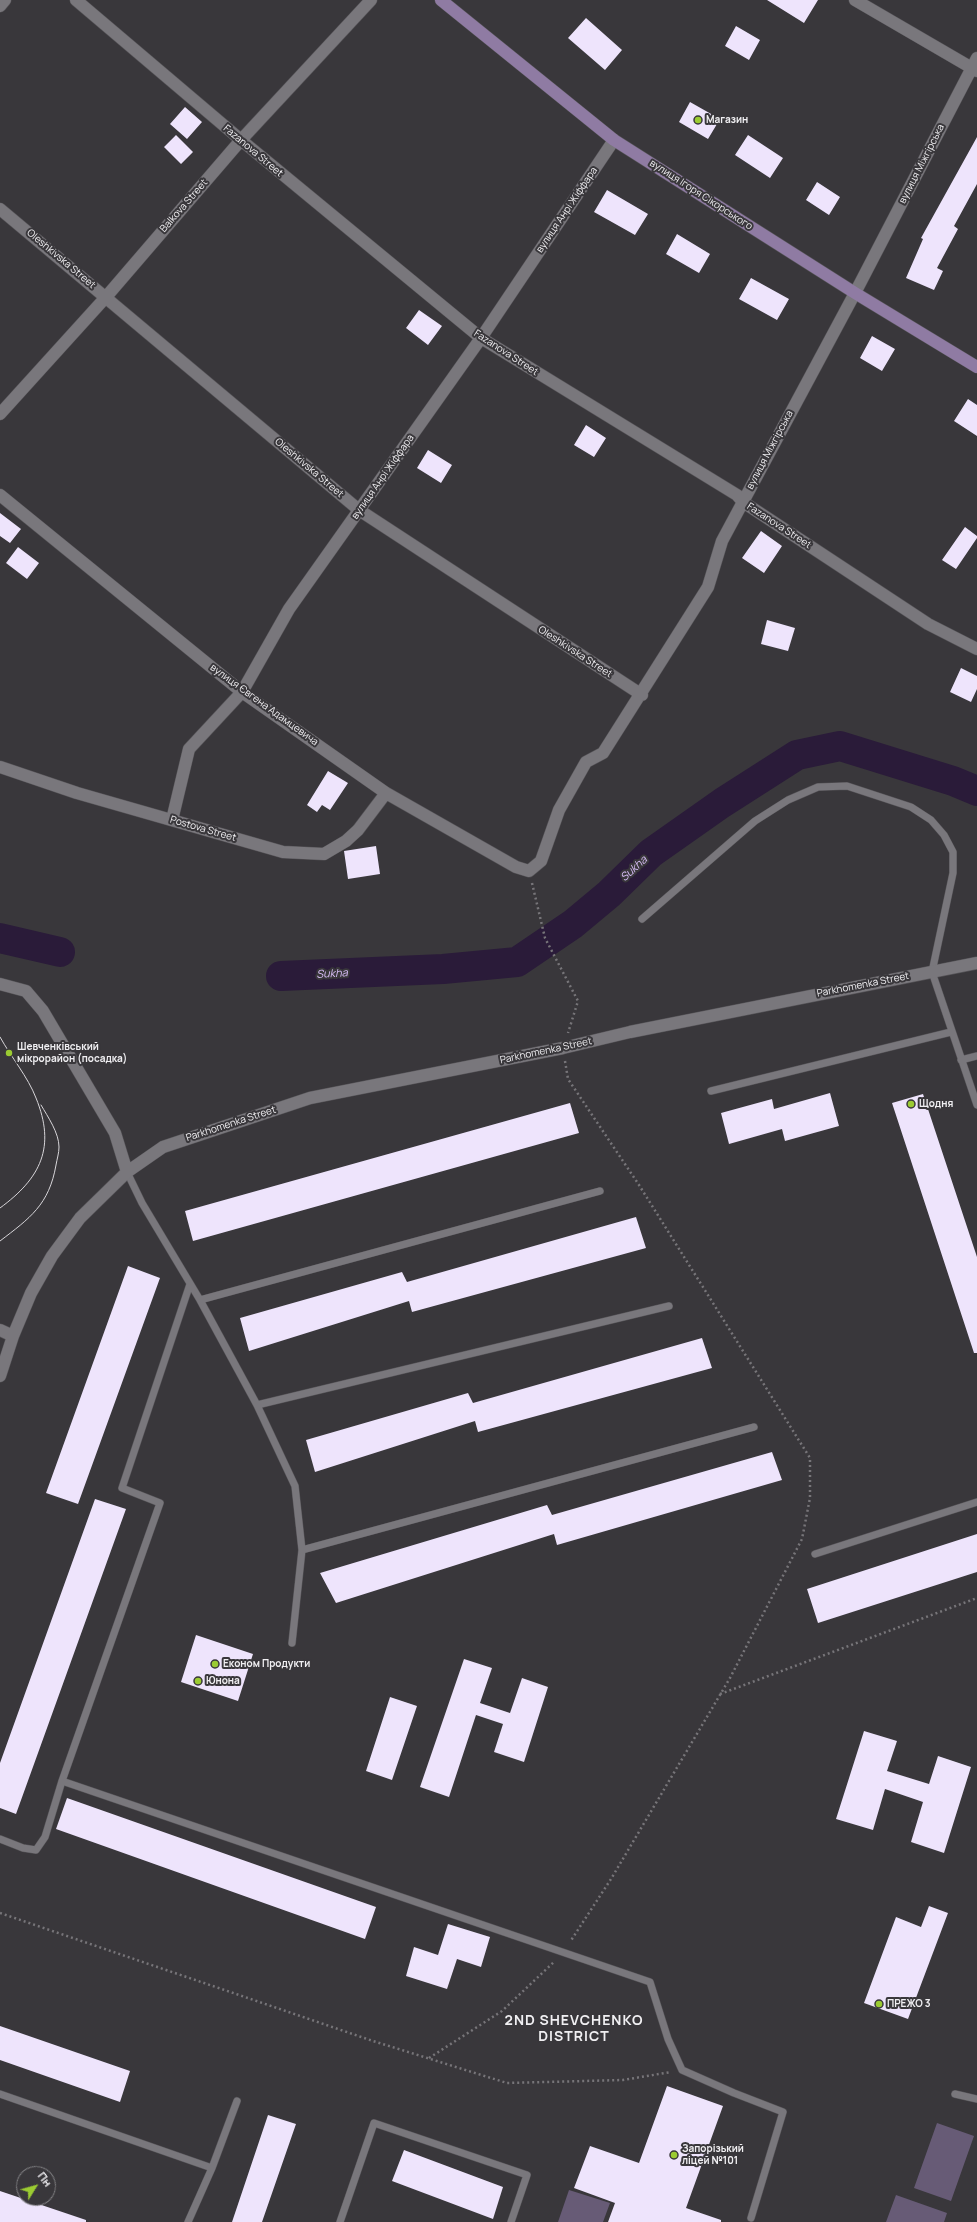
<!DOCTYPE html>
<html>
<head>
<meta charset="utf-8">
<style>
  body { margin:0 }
  #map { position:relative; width:977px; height:2222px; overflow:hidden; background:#39373b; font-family:Manrope,sans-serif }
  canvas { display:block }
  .north { position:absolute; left:16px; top:2166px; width:40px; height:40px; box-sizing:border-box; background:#39373b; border:1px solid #828184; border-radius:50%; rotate:53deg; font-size:11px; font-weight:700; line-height:16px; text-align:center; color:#f0eff2 }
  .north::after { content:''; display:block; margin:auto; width:14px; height:18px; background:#9bcb32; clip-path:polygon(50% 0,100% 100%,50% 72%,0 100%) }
</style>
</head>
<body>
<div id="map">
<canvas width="977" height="2222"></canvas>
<div class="north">Пн</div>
</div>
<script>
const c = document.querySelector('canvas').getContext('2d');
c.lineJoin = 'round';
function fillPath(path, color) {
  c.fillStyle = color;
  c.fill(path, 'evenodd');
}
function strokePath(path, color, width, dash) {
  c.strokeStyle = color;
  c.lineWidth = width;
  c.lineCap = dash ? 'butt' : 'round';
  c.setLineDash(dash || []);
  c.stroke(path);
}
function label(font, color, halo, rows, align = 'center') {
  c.font = font + ' Manrope,sans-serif';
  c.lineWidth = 4;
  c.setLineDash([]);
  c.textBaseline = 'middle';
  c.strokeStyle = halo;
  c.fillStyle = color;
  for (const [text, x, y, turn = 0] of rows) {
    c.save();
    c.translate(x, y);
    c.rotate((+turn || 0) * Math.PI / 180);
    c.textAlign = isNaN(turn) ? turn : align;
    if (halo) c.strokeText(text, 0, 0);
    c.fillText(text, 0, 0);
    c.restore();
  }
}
fillPath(new Path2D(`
  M937,2123l37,13 -23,65 -37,-13z
  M569,2190l41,13 -7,19h-45z
  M896,2195l51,18 -3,9h-58z`), '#675b76');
strokePath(new Path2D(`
  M0,938l60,14
  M281,976l162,-7 74,-7 56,-38 36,-30 42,-41 71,-50 75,-48 43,-9 113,35 24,10`), '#2a1b39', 30);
fillPath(new Path2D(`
  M767,0h51l-14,23z
  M586,18l36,32 -17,20 -37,-32z
  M736,26l24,14 -11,20 -24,-14z
  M690,102l30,17 -12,20 -29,-17z
  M185,107l17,15 -15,17 -17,-15z
  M176,135l17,17 -12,12 -17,-17z
  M748,135l35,23 -13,20 -35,-23z
  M977,137v47l-23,42 4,3 -21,39 6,3 -9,19 -28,-12 17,-39 -2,-1z
  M817,182l23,15 -11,18 -23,-15z
  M607,190l41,24 -13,21 -41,-23z
  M677,234l33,20 -11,19 -33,-19z
  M751,278l38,21 -12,21 -38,-21z
  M419,310l23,16 -14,19 -22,-17z
  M872,336l23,13 -13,22 -22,-13z
  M968,399l9,6v31l-23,-15z
  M586,425l20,13 -12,19 -20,-12z
  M428,450l24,15 -11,18 -24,-15z
  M0,513l21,16 -11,14 -10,-7z
  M965,527l12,9v2l-21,31 -14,-9z
  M761,531l21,15 -18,27 -22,-15z
  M18,547l21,16 -12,16 -21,-16z
  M767,620l28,8 -7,23 -27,-7z
  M961,668l16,8v13l-6,13 -21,-10z
  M328,771l20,12 -18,27 -8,-5 -5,7 -10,-7z
  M376,846l4,28 -32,5 -4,-28z
  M830,1093l9,33 -54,15 -3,-12 -53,15 -8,-31 51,-14 2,10z
  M923,1094l54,163v96h-3l-82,-250z
  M570,1103l9,30 -386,108 -8,-30z
  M636,1217l10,31 -234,64 -3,-11 -160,50 -9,-33 162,-46 5,10z
  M128,1266l32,12 -82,226 -32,-11z
  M702,1338l10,30 -234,64 -3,-11 -160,51 -9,-32 162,-47 5,10z
  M772,1452l10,28 -225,65 -3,-11 -218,69 -16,-30 227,-68 5,10z
  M95,1499l31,10 -110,305 -16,-6v-45z
  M977,1534v38l-159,51 -11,-34z
  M196,1635l57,19 -15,47 -57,-19z
  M464,1659l28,9 -12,35 30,10 12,-35 26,9 -24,75 -30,-10 9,-28 -27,-9 -27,82 -29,-10z
  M390,1697l27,9 -25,74 -26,-9z
  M864,1731l33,10 -10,30 42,13 9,-28 33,11 -27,86 -33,-11 12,-40 -38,-13 -12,41 -37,-11z
  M67,1798l309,109 -11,32 -309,-110z
  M929,1906l19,7 -40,106 -44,-16 32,-86 25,10z
  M448,1924l42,13 -9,30 -24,-8 -10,30 -41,-13 8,-29 24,8z
  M0,2026l130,45 -10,31 -120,-42z
  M667,2086l56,20 -37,102 35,12v2h-113l7,-19 -41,-15 16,-42 49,17z
  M268,2115l28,9 -34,98h-30z
  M404,2150l99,37 -10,32 -101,-38z
  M0,2191l86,29v2h-86z`), '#eee4fc');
const service = new Path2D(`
  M642,919l113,-98 33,-21 30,-13 29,-1 64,21 20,13 13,15 9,17v21l-21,99 45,133
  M961,1060l16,-4
  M711,1091l240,-59
  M127,1172l15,31 58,97 57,105 38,81 7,64 -10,93
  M200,1300l400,-109
  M257,1405l412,-99
  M302,1550l452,-123
  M815,1554l162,-52
  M62,1781l98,-278 -38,-15 68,-204
  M0,1839l23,9 13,2 9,-13 17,-56 588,201 18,57 14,31 52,23 49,19 -32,106
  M0,2094l212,74
  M955,2094l22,5
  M188,2222l24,-54 25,-67
  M340,2222l34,-99 153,52 -16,47`);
const minor = new Path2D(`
  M76,0l165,140 240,198 256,157 6,7 185,122 49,25
  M855,0l122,71
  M0,6l5,-6
  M0,209l359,301 283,185
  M0,414l106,-117 135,-157 130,-140
  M0,495l242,197 144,101 130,74 13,4 12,-10 18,-51 27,-48 17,-9 105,-166 14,-46 133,-248 122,-235
  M0,767l77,26 206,59 41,2 22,-13 12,-11 28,-37
  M172,820l17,-71 53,-57 47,-83 192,-271 133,-198`);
const tertiary = new Path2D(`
  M0,984l26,7 17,20 72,122 12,39
  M0,1330l13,6
  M0,1376l13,-40 18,-43 21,-37 28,-38 47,-46 36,-25 147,-49 253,-50 67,-16 347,-69`);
const secondary = new Path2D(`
  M441,0l173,140 241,153 122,74`);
strokePath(service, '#565458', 8);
strokePath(minor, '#565458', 13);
strokePath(tertiary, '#565458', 13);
strokePath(secondary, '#565458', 13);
strokePath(new Path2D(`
  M532,883l13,55 33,63 -10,32
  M565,1061l3,18 71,106 171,273v40l-8,41 -72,139 -119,201 -41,63
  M720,1694l257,-96
  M0,1913l373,128 134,42 116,-3 48,-8
  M429,2058l73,-47 53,-50`), '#777579', 2.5, [2, 3]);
strokePath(service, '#79777c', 7);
strokePath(minor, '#79777c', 12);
strokePath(tertiary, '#79777c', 12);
strokePath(secondary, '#8f7ba3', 12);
strokePath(new Path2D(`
  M0,1037c11,20 28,40 36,61 20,49 5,80 -36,110
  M0,1241c30,-23 49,-36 56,-76 1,-6 3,-12 3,-18 0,-14 -11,-30 -18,-42`), '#d8d6da', 1);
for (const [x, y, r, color] of [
  [698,120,4,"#9bcb32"],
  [9,1053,4,"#9bcb32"],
  [911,1104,4,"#9bcb32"],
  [215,1664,4,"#9bcb32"],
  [198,1681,4,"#9bcb32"],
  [879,2004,4,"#9bcb32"],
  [674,2155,4,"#9bcb32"]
]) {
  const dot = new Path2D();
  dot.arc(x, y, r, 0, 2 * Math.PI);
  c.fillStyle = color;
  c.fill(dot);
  strokePath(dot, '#39373b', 1.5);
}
label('bold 10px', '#f0eff2', '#39373b', [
  ["Магазин",706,120],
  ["Шевченківський",17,1047],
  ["мікрорайон (посадка)",17,1059],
  ["Щодня",919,1104],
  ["Економ Продукти",223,1664],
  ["Юнона",206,1681],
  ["ПРЕЖО 3",887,2004],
  ["Запорізький",682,2149],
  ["ліцей №101",682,2161]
], 'left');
label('10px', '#f0eff2', '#39373b', [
  ["Fazanova Street",253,151,40],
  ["вулиця Міжгірська",922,164,-63],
  ["вулиця Ігоря Сікорського",701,195,33],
  ["Balkova Street",184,206,-49],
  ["вулиця Анрі Жіффара",567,210,-56],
  ["Oleshkivska Street",61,259,40],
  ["Fazanova Street",506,353,33],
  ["вулиця Міжгірська",770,450,-62],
  ["Oleshkivska Street",309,468,40],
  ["вулиця Анрі Жіффара",383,477,-55],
  ["Fazanova Street",779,526,33],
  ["Oleshkivska Street",575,652,33],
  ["вулиця Євгена Адамцевича",264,705,36],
  ["Postova Street",203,829,16],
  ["Parkhomenka Street",863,985,-11],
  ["Parkhomenka Street",546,1051,-12],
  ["Parkhomenka Street",231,1124,-18]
]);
label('italic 11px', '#d9bef9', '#39373b', [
  ["Sukha",634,869,-42],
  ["Sukha",332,974,-3]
]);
c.letterSpacing = '1px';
label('bold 14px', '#f0eff2', '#39373b', [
  ["2ND SHEVCHENKO",574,2021],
  ["DISTRICT",574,2037]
]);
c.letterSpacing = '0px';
</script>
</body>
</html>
